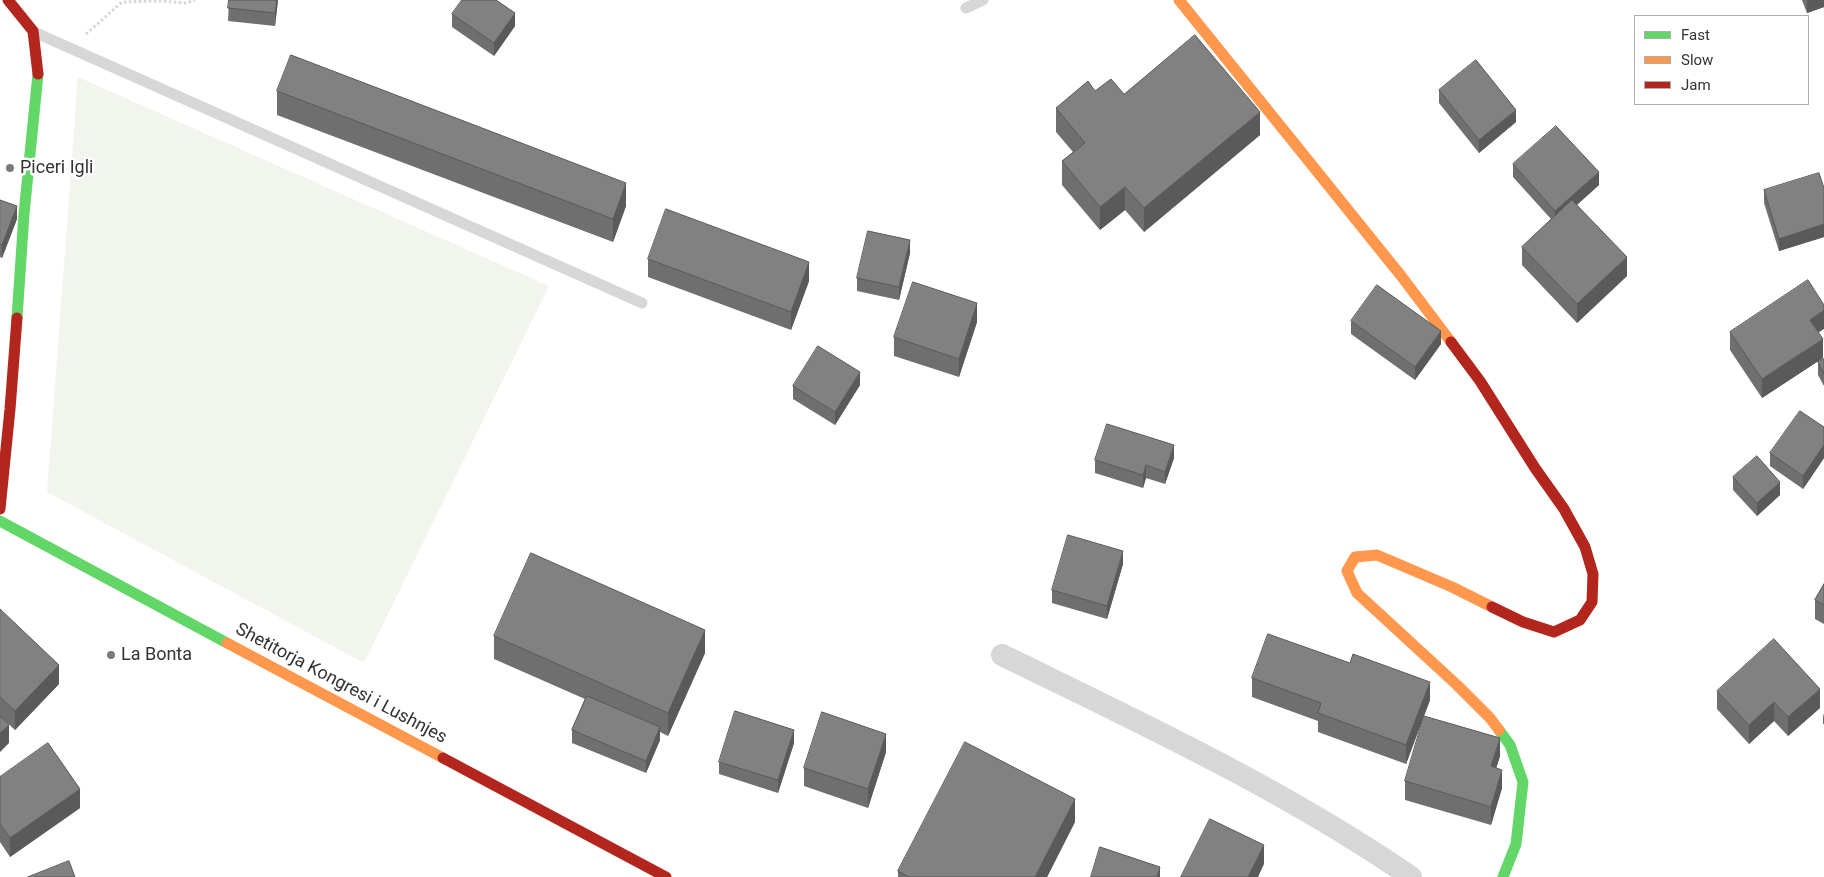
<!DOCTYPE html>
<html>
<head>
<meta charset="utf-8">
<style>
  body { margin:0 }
  #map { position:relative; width:1824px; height:877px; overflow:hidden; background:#fff; font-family:Roboto,sans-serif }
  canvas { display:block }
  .legend { position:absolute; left:1634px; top:15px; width:175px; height:90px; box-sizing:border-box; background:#fff; border:1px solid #adadad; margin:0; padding:6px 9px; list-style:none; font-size:15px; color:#333 }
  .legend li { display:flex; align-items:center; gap:10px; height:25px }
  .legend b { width:25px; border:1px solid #adadad }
</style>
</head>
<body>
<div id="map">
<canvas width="1824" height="877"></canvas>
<ul class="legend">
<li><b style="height:6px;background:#63d668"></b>Fast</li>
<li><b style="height:6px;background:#ff974d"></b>Slow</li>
<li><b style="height:6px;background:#b3261e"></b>Jam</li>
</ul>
</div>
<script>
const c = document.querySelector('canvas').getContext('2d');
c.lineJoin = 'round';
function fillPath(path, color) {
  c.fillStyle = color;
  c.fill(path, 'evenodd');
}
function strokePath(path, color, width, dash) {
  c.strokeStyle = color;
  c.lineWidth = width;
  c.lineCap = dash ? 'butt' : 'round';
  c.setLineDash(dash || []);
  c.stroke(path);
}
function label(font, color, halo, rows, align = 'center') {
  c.font = font + ' Roboto,sans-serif';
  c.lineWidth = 5;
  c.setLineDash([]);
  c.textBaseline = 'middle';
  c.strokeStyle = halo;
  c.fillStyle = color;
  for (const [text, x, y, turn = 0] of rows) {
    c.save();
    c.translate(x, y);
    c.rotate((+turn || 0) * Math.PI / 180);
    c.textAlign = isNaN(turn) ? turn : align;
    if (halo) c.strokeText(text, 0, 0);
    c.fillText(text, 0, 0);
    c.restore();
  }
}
fillPath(new Path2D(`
  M78,77l471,209 -185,377 -317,-171z`), '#f1f5ed');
strokePath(new Path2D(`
  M86,34l36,-32 38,-1 26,2 9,-3`), '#d6d6d6', 3, [2.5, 2.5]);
strokePath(new Path2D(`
  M966,8l17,-8
  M34,32l608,271`), '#d7d7d7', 11);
strokePath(new Path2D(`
  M1002,655c139,68 281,134 409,222`), '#d7d7d7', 22);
strokePath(new Path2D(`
  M17,318l7,-104 14,-140
  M0,521l227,122
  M1499,730l11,15 13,37 -7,62 -13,33`), '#63d668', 11);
strokePath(new Path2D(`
  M1179,0l223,277 49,65
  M1492,607l-40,-20 -75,-32 -22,2 -8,14 10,22 100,92 33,33 9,12
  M227,643l216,115`), '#ff974d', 11);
strokePath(new Path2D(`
  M8,0l25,31 5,43
  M1451,342l29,39 55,87 29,41 21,38 8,27 -1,28 -12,18 -26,12 -31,-10 -31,-15
  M0,509l10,-100 7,-91
  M443,758l223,119`), '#b3261e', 11);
fillPath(new Path2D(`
  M229,0h49l-3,26 -47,-5z
  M1802,0h22v7l-17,6z
  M452,14l63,12 -21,30 -42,-29z
  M1439,90l77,32 -37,31 -40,-50z
  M277,91l349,115 -13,36 -336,-127z
  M1095,91l29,3 136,41 -116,97 -19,-22 -25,20 -38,-45v-24l11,-9 -17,-20v-24z
  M1513,164l86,21 -22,20 50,71 -50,47 -55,-58v-18l29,-28 -38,-42z
  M1824,188v49l-45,14 -15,-48v-13z
  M0,200l17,19 -15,39 -2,-1z
  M910,253l-11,47 -42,-9v-13z
  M648,259l161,22 -18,49 -143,-53z
  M1351,321l90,23 -26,36 -64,-46z
  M977,322l-18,55 -65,-21v-19z
  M1730,332l93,26 -61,40 -32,-48z
  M1824,359v27l-6,-11v-13z
  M860,385l-25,40 -42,-26v-13z
  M1824,427v31l-21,31 -33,-23v-13z
  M1174,458l-9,26 -19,-6 -3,10 -48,-15v-13z
  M1733,477l47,18 -23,21 -24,-26z
  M1123,564l-16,55 -55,-16v-13z
  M1824,584v40l-9,-5v-19z
  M0,609l59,75 -44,46 -15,-14z
  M494,636l211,17 -37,83 -8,-4v8l-14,33 -74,-30v-13l13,-31 -91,-40z
  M1252,678l178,22 -24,64 -88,-32v-11l-66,-24z
  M1717,691l103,17 -32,28 -14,-15 -25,23 -32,-35z
  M1824,713v11h-1v-7z
  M794,743l-16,50 -59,-19v-12z
  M886,752l-18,56 -64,-22v-18z
  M1500,756l-4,12 6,20 -11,37 -86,-25v-19z
  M0,777l80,31 -70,49 -10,-15z
  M1075,822l-28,55h-149v-6z`), '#6f6f6f');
fillPath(new Path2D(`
  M277,0h1l-3,26v-13z
  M1808,0h16v7l-17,6v-12z
  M515,13v13l-21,30v-13z
  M1516,110v12l-37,31v-13z
  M1260,112v23l-116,97v-24z
  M1599,172v13l-44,39v-13z
  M626,183v23l-13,36v-23z
  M1125,187v23l-25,20v-23z
  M17,206v13l-15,39v-13z
  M1824,224v13l-45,14v-12z
  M910,240v13l-11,47v-13z
  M1627,257v19l-50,47v-19z
  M809,262v19l-18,49v-18z
  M977,303v19l-18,55v-18z
  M1824,310v19l-14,9v-18z
  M1441,331v13l-26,36v-13z
  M1823,339v19l-61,40v-19z
  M860,372v13l-25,40v-13z
  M1174,445v13l-9,26v-12z
  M1824,445v13l-21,31v-13z
  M1146,465v13l-3,10v-13z
  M1780,482v13l-23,21v-13z
  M1123,551v13l-16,55v-13z
  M705,630v23l-37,83v-23z
  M59,665v19l-44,46v-19z
  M1430,682v18l-24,64v-19z
  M1820,689v19l-32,28v-19z
  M1774,702v19l-25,23v-19z
  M9,725v18l-9,9v-19z
  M660,727v13l-14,33v-12z
  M794,730v13l-16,50v-13z
  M886,734v18l-18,56v-19z
  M1500,738v18l-9,29v-19z
  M1502,770v18l-11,37v-18z
  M80,789v19l-70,49v-19z
  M1075,799v23l-28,55h-12z
  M1264,845v19l-6,13h-10z
  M1160,867v10h-3z`), '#5a5a5a');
const building = new Path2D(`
  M229,0h48l-2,13 -47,-5z
  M462,0h34l19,13 -21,30 -42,-29z
  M1195,35l65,77 -116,96 -19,-21 -25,20 -38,-46 23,-18 -29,-35 32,-27 7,10 16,-12 13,15z
  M291,55l335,128 -13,36 -336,-128z
  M1476,60l40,50 -37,30 -40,-50z
  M1556,126l43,46 -44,39 -42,-47z
  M1819,173l5,15v36l-45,15 -15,-49z
  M0,200l17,6 -15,39 -2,-1z
  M1572,200l55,57 -50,47 -55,-57z
  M666,209l143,53 -18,50 -143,-53z
  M868,231l42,9 -11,47 -42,-9z
  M1808,280l16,25v5l-14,10 13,19 -61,40 -32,-47z
  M913,282l64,21 -18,56 -65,-22z
  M1377,285l64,46 -26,36 -64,-46z
  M818,346l42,26 -25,40 -42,-26z
  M1824,359v15l-6,-12z
  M1800,411l24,16v18l-21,31 -33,-23z
  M1107,424l67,21 -9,27 -19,-7 -3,10 -48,-15z
  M1757,456l23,26 -23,21 -24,-26z
  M1068,535l55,16 -16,55 -55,-16z
  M531,553l174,77 -37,83 -174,-77z
  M1824,584v21l-9,-5z
  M0,609l59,56 -44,46 -15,-14z
  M1268,634l82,29 3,-9 77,28 -24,63 -88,-32 3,-10 -69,-25z
  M1774,639l46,50 -32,28 -14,-15 -25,23 -32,-34z
  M587,696l73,31 -14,34 -74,-31z
  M735,711l59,19 -16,50 -59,-18z
  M822,712l64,22 -18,55 -64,-21z
  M0,716l9,9 -9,8z
  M1424,716l76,22 -9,28 11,4 -11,37 -86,-26z
  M965,742l110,57 -40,78h-126l-11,-6z
  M48,743l32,46 -70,49 -10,-14v-47z
  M1210,819l54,26 -16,32h-67z
  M1100,847l60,20 -3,10h-66z
  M69,861l6,16h-47z`);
fillPath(building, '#818181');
strokePath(building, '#5a5a5a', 1);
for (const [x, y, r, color] of [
  [10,168,5,"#7a7a7a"],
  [111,655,5,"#7a7a7a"]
]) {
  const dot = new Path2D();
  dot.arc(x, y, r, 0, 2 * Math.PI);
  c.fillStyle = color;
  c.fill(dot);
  strokePath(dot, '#fff', 2);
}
label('18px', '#333', '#fff', [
  ["Piceri Igli",20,168],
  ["La Bonta",121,655]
], 'left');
label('18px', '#333', '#fff', [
  ["Shetitorja Kongresi i Lushnjes",341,684,28]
]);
</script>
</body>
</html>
